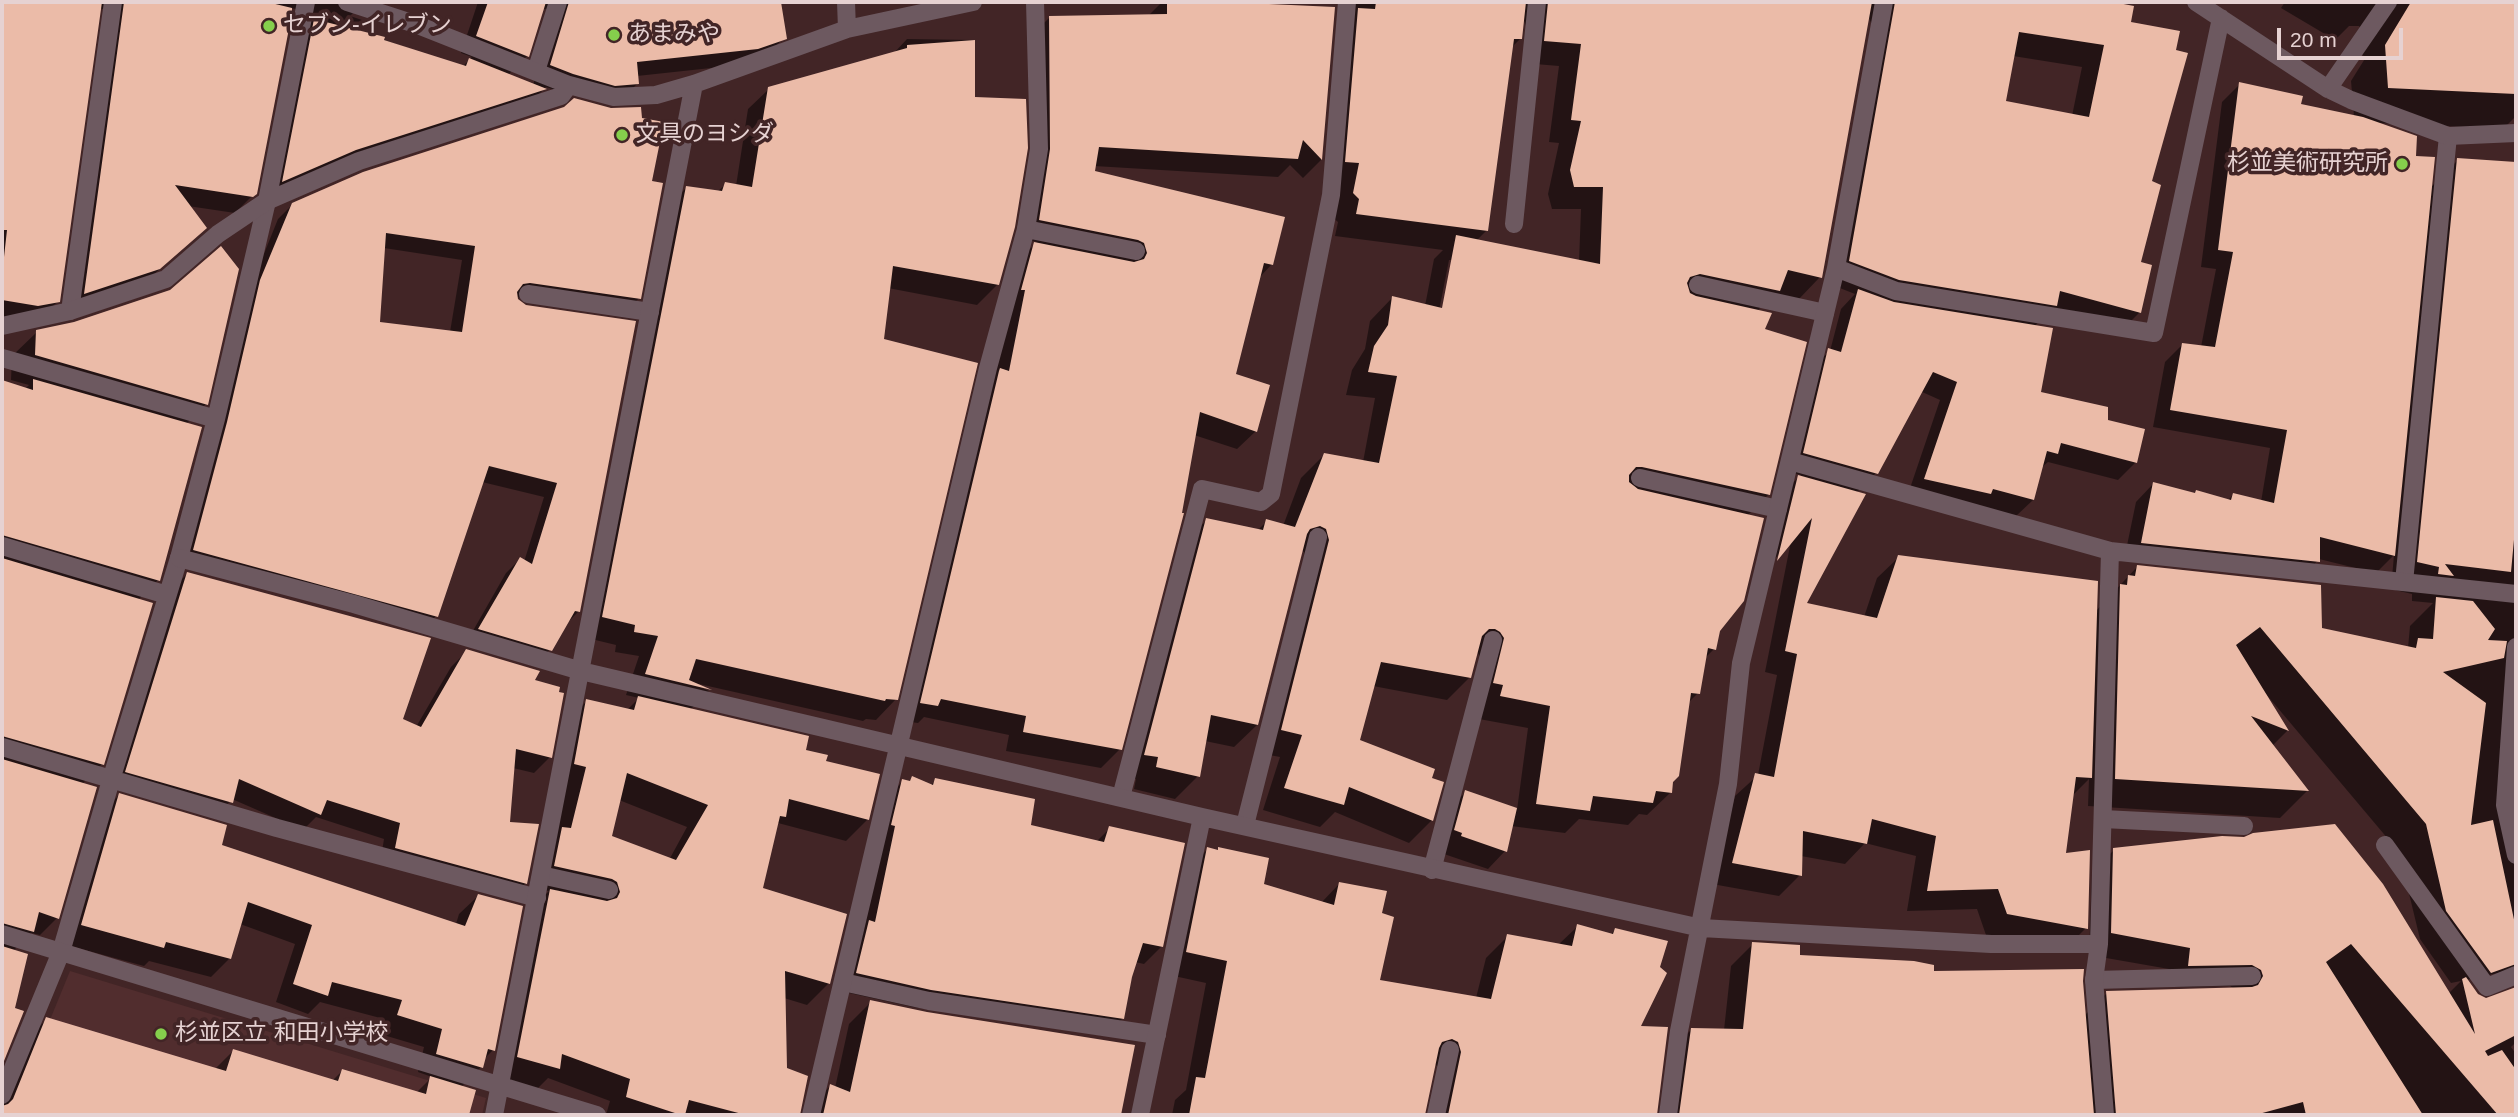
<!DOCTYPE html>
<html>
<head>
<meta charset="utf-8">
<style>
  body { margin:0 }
  #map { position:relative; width:2518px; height:1117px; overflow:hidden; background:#422526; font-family:Arial,sans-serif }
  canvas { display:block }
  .frame { position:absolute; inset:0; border:4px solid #e6d2d2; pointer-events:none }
  .scale { position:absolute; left:2277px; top:28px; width:126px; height:32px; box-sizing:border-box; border:4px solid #e6d2d2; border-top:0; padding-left:9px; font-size:21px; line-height:24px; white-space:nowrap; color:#e6d2d2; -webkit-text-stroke:5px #422526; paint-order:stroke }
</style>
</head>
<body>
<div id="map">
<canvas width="2518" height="1117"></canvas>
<div class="frame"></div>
<div class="scale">20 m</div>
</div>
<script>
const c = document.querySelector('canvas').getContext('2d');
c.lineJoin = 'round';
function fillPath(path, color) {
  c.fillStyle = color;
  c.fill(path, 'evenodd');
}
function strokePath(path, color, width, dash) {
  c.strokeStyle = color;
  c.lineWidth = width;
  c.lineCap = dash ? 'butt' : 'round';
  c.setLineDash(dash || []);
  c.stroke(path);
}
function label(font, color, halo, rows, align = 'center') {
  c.font = font + ' Arial,"Noto Sans JP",sans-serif';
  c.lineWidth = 7;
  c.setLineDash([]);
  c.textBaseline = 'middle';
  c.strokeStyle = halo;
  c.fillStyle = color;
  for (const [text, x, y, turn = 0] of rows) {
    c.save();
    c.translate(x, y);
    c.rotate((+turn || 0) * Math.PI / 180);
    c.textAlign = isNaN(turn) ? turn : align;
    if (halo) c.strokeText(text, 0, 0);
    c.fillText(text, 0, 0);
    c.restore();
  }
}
fillPath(new Path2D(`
  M70,971l416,127 -4,17h-471z`), '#512d2e');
fillPath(new Path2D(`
  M2,2h362l-14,14 12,4 -3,11 103,36 10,-10 -11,-4 17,-51h300l5,37 -17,16 -27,10 -102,11v8l-16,16 -66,-10 -9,-3 -18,18 -261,92 29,-188 -5,-1 -36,185 -20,20 -47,-7 17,22 -63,57 -74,25 40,-289 -5,-12 -4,-1 -41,293 -17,17 -39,8zM542,8l8,2 3,13 -20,62 -25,-10 19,-19z
  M1162,2h106v3l65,4 -12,151 -18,18 -13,-13 -12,12 -184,-11 -1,7 179,91 -13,14 -25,98 22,55 -19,18 -43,-14 -74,314 -19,19 -95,-17 3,-16 -85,-18 -6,6 -15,-2 113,-458 21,-21 -16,-4 11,-69 -1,-133 19,-19 98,-1z
  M1355,2h749l28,5 -3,16 20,159 -11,81 12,3 -11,47 -22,22 -72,-20 -11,12 5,67 67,28 30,40 -18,18 -70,-18 -7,6 -8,32 -18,17 -108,-20 33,-97 -20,-9 -44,82 -20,20 -51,111 59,13 13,-39 22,-21 196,55 42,-45 183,62 88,19 2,-22 23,-23 -21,-2v-7l-21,-5 3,-34 -18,18 -57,-14 -18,20 -177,-19 12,-58 17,-18 74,17 6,-6 28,7 9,-54 -117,-21 12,-65 18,-18 18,3 15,-78 -15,-2 21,-165 18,-18 59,21 55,11 -3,-35 15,-24 -8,-4 6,-20 -5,-7h-10l-14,14 -54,-32 4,-6h231v114l-13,13 -124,-6 36,34 15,31 28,-28 58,4v805l-50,11 11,15 9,5 30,-11v53l-5,5 5,7v61h-855l9,-64 22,-22 32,1 7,-64 22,-22 45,12 135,17 151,43 23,-23 129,-3 -6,-4 -63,1 2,-18 -80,-14 3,-83 22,-22 108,-12 226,156 13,-13 -10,2 -31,-44 -21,-87 -133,-158 -2,1 23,36 -15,15 35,45 -27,27 -192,-12 1,-27 -17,17 -8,59 22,73 -21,21 -79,-14 -9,-26 -70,2 9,-55 -51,-13 -20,21 -44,-8 -1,19 -21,21 -67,-12 23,-88 23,-21 19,-100 -12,-3 26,-131 -33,36 19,-79 24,-23 -15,-4 25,-103 19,-17 11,-42 14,-15 -28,-11 46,-255 -5,-13 -48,262 -22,23 -24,-6 -17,17 6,20 41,12 -36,152 -21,21 -33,133 -10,10 -6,34 -11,11 -17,89 -23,22 -8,-1 -11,11 -49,-6 -14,14 -54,-7 -6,25 -17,18 -44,-15 4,-45 18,-17 51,18 11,-82 -49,-9 3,-58 -5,-10 -8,27 -22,22 -74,-14 -15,55 72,38 2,41 -23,23 -74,-31 -15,15 -57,-17 17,-53 -21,-4 48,-190 -3,-11 -3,-2 -44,175 -23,22 -29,-6 -7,35 -23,23 -41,-10 2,-10 -14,-2 62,-235 23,-22 50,11 10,-10 16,5 18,-48 23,-23 39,7 12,-64 -29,-3 6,-25 13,-21 5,-28 22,-23 33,8 9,-47 9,-9 -108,-14 3,-14 -7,-6zM1523,18l3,8 -3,37 36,3 -10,76 10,1 -11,51 4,15h29l-2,53 -103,-21 11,-11 24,-182 9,-9zM2013,56l69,11 -10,49 -68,-14zM1449,260h4l-11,56h-4z
  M907,39l66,1 1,58 23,187 -20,20 -89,-17 -6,52 14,359 -20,21 -10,-1 -3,2 -164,-37 -1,2 11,5 -19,19 114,42 20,10 44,57 -22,22 -68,-18 -17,66 68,94 -22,22 -23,-7 2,71 13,46h-193l4,-14 -62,-23 -12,12 -40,-11 32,-167 21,-21 -16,-3 32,-165 22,-22 40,9 12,-12 -13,-3 13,-39 -24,-4 1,-7 -33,-8 83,-429 20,-20 31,4 9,-8 10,2 12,-77 21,-20 124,-35zM619,800l68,27 -18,33 -59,-22z
  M650,182l-11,116 -14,15 -109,-16v3l10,7 108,16 -56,289 -14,14 -14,23 -14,15 -70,-21 40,-70 14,-14 4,3 20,-65 -62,-15 -46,134 -14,14 -242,-66 67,-268 31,-77 15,-15zM384,248l78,12 -12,72 -72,-8z
  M37,332l169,72 -20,20 -28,156 -20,20 -36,164 -20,20 -25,134 -17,17 -9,-2 -18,18 -1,58 10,3 -20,49v-679l23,7 4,-4 -18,-5 1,-24z
  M187,574l214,146 15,7 35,-60 16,-16 65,30 18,76 -16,16 -21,-5 -5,55 18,60 -17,16 -129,-35 4,-25 -68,-22 -13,13 -71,-31 -17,19 -105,-30 61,-198z
  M912,778l18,8 6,-6 94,46 66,16 14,-14 52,118 -18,18 -9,-2 -12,56 -18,18 -192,-29 -73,-16 45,-192 18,-18 5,2z
  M119,795l101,51 236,78 3,-10 19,-18 15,154 -10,10 -2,7 -20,20 13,4 -7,24h-465v-30l14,-35 31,-31 167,51 19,-19 99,30 10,-10 74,22 16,-16 -14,-5 6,-25 -44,-13 4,-15 -64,-17 -12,12 -32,-12 19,-58 -55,-20 -10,34 -19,19 -62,-16 -5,5 -81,-22 38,-130z
  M1208,849l8,2 3,-2 43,36 59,18 19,-20 40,31 -2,68 98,16 10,-40 22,-22 50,9 20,-19 32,9 5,-5 24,98 16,87h-224l8,-47 -5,-5 -11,52h-251l3,-15 11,-10 20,-107 -41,-9 21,-103z
  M871,1002l56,12 206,32 -14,69h-312l2,-7 21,-22 5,2 14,-64z`), '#0007');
fillPath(new Path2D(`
  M2,2h100l-42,300 -22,4 -36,-6v-25l5,-45h-5z
  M124,2h143l25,6v5l-35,181 -4,3 -78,-12 32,43 -47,41 -76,25z
  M488,2h58l-17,55 -53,-21z
  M569,2h212l6,37 -29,10 -121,13 2,22 -24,2 -42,-12 -23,-9z
  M1167,2h102v2l66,3 -13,153 -19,-20 -5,19 -199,-12 -4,24 190,46 -12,48 -9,-2 -28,111 34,11 -13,47 -57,-20 -18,101h2l-62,237 -99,-18 3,-16 -85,-17 -3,7 -18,-3 79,-332 1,-3 9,3 16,-81h-4l13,-48 100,20 10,-3 3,-6 -3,-10 -6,-3 -99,-20 11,-71 -1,-133 118,-2z
  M1376,2h150l-4,37h-8l-26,192 -132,-17 3,-15 -6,-6 6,-30 -14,-1 13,-154 17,1z
  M1548,2h324l-50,276 -34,-8 -8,21 -80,-17 -10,3 -3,6 3,10 6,3 76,17 -7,16 42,13 -37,153 -128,-28h-6l-7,8v7l9,7 126,29 -20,83 -24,30 -4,19 -8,-2 -8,46 -9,-1 -12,83 -6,6 -1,11 -16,-2 -3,12 -60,-7 -3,15 -54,-7 14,-98 -50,-10 3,-11 -10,-2 11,-45 -4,-6 -5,-3h-6l-7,7 -11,42 -90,-16 -21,78 75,29 -3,9 12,4 -11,39 -84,-34 -5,18 -60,-17 18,-53 -21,-5 48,-190 -3,-11 -6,-3 -10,3 -3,5 -49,191 -47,-10 -11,62 -44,-10 2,-10 -14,-2 62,-237 57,12 3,-11 29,8 29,-74 55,10 18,-87 -29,-4 6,-26 14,-21 4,-29 50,12 14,-73 144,29 3,-77h-29l-4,-17 11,-49 -10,-1 10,-76 -37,-3z
  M1895,2h218l21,4 -3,16 49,9 -4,19 12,3 -36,128 9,4 -20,77 11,3 -11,48 -81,-22 -3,15 -158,-26 -50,-19zM2019,32l85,13 -15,72 -83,-16z
  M2411,2h105v92l-128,-6 -3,-43z
  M314,19l71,18 -1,3 82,26 3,-8 78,31 -191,61 -74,32z
  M975,40v57l51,2 2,49 -13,79 -16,58 -106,-19 -9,73 94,24 -80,337 -12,-1 -1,2 -189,-42 -7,21 23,10 -67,-16 13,-38 -24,-4 1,-7 -33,-8 84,-431 36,5 3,-9 27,5 16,-100 139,-39v-3z
  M2239,82l64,14 -2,8 62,13 54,19 -1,20 19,1 -40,399 -75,-19v25l-179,-19 12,-61 42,11 1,-3 35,10 2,-7 41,10 13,-73 -117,-20 12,-67 33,4 18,-95 -15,-2z
  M574,98l37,10 30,-1 1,11 22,4 -12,59 11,2 -22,116 -111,-16 -7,1 -6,8 1,7 8,6 110,16 -56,291 -5,-1 -23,40 -74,-22 42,-72 12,7 25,-81 -68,-17 -51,151 -245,-67 34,-128 33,-142 32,-77 71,-31 201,-65zM386,233l89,13 -13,86 -82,-10z
  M2457,158l59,4v356l-5,54 -66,-8 9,12 -16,-2 1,-7 -22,-5z
  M221,246l18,23 -31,136 -173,-50 1,-25 38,-8 96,-32z
  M1858,289l36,13 159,26 -12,64 67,15v13l37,9 -8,34 -76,-20 -3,11 -11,-3 -13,49 -41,-11 -2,5 -67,-15 33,-97 -24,-10 -55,102 -75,-21 25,-105 13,4z
  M33,379l169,48 -42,154 -158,-46v-155l31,10z
  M1798,475l68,19 -59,109 70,15 21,-63 200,26 -6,197 -16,-1 -10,76 24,-3 -2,79 -81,-15 -9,-25 -71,2 9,-55 -64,-17 -5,25 -64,-13 -1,45 -70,-13 23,-90 19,4 23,-123 -12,-3 27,-133 -35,43z
  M2,558l151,45 -49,162 -102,-29z
  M2137,565l184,20 1,43 94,20 2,-10 15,1 3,-42 37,4 22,28 -7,11 19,1 -3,17 -61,14 43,31 -15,122 22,-5 23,109v35l-25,9 -45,-62 -20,-87 -166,-197 -24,18 53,86 -38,-15 58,75 -194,-12 5,-195 7,1 1,-10 7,1z
  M187,572l244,66 -28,81 18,8 45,-78 74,22 -5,9 25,7 -1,5 5,1 -12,65 -36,-9 -6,73 29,2 -12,60 -132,-36 5,-25 -73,-23 -6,15 -82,-36 -6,24 -108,-31z
  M638,696l171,40 -3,14 22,5 -2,6 54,13 -11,46 -80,-21 -3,18 -6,-1 -17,72 84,26 -17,70 -45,-13 2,97 21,8 -8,39h-54l-57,-15 -4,15h-4l-55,-18 4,-18 -68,-25 -2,15 -43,-12 33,-168 57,12 10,-3 3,-6 -3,-10 -5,-3 -58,-13 8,-39 9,1 15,-61 -12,-3 12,-65 48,11zM627,773l81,32 -32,55 -64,-24z
  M2,759l95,28 -38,132 -20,-7 -5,20 -32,-9z
  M912,776l21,9 2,-7 100,21 -4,26 73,17 5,-16 76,17 -22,104 -20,-4 -11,34 -8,42 -193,-29 -75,-17 13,-53 6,2 20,-96 -4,-1 11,-46 8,2z
  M1465,790l52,18 -10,44 -46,-16 1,-3 -8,-3z
  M119,793l108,32 -5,20 243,81 13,-32 45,12 -28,145 -7,-2 -5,19 -47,-14 6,-25 -45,-14 5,-15 -70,-18 -4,14 -35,-12 19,-59 -64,-23 -17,57 -65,-17 -2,6 -83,-23z
  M2335,824l48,60 92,150 -13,-55 4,-2 12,17 8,4 30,-11v48l-31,16 3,5 14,-6 14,20v45h-18l-147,-171 -25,18 97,153h-117l-3,-13 -48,13h-139l-10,-124 146,-4 6,-2 5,-9 -2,-6 -9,-5 -64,1 2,-18 -79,-15 2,-85 109,-12 22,1 9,-4z
  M1207,847l11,3v-3l51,11 -5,26 70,21 5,-23 48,9 -5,22 12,4 -14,63 111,19 16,-65 65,12 5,-22 36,10 2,-6 53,13 -8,26 7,6 -26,53 27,1 -11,88h-209l13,-63 -3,-10 -6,-3 -10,3 -3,6 -14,67h-236l7,-38 9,1 22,-117 -41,-9z
  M1752,942l48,3v10l114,6 20,4v6l150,-2 -1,12 11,134h-415l12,-87 52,1z
  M2,946l26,8 -13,54 9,3 -22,55z
  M870,1000l57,12 208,33 -14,70h-298l7,-31 20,8z
  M46,1017l180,54 7,-22 105,32 4,-12 84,25 4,-18 46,14 -7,25h-467v-9l6,-2 5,-5z`), '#ebbba8');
strokePath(new Path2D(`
  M536,71l22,-69
  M1514,224l23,-222
  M1026,229l110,22
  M1698,285l127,28
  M528,294l122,18
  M70,311l43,-309
  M2,358l214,61
  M1640,478l138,31
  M2,546l165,49
  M2404,582l44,-446
  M2,747l275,81 260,70
  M1121,797l81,-308 59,13 10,-8 60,-299 16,-193
  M2103,819l141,7
  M1245,825l73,-288
  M2385,845l102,142 29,-12
  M1432,870l61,-230
  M541,875l68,15
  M61,952l50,-172 68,-222 37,-139 51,-218
  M2094,980l158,-4
  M843,982l86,19 228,34
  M1436,1115l14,-65`), '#6d5960', 18);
strokePath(new Path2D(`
  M347,2l68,22 154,61 45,12 42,-2 38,-11 153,-55 126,-27
  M846,2l1,27
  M2196,2l132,87 23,11 97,36 68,-3
  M2328,89l60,-87
  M267,201l39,-199
  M1836,268l60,23 258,42 67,-315
  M2,326l68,-15 96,-32 52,-45 49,-33 92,-40 202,-65 8,-11
  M1790,461l320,90 406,43
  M179,558l175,46 227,67 621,146 499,111 290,16h108
  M2516,647l-11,158 11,50
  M2,934l595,181
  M2,1095l59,-143
  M494,1115l200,-1031
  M811,1115l177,-747 38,-139 13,-80 -4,-147
  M1140,1115l62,-298
  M1668,1115l11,-84 49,-247 13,-121 95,-395 48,-266
  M2105,1115l-11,-135 5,-36 11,-393`), '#6d5960', 18);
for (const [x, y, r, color] of [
  [269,26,7,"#85cf4c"],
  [614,35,7,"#85cf4c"],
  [622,135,7,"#85cf4c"],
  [2402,164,7,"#85cf4c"],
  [161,1034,7,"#85cf4c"]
]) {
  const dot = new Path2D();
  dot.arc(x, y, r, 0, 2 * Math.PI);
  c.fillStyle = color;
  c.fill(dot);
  strokePath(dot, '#422526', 2.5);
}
label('23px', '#e6d2d2', '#422526', [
  ["セブン-イレブン",283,26],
  ["あまみや",628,35],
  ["文具のヨシダ",636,135],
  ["杉並美術研究所",2388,164,"right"],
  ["杉並区立 和田小学校",175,1034]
], 'left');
</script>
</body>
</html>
